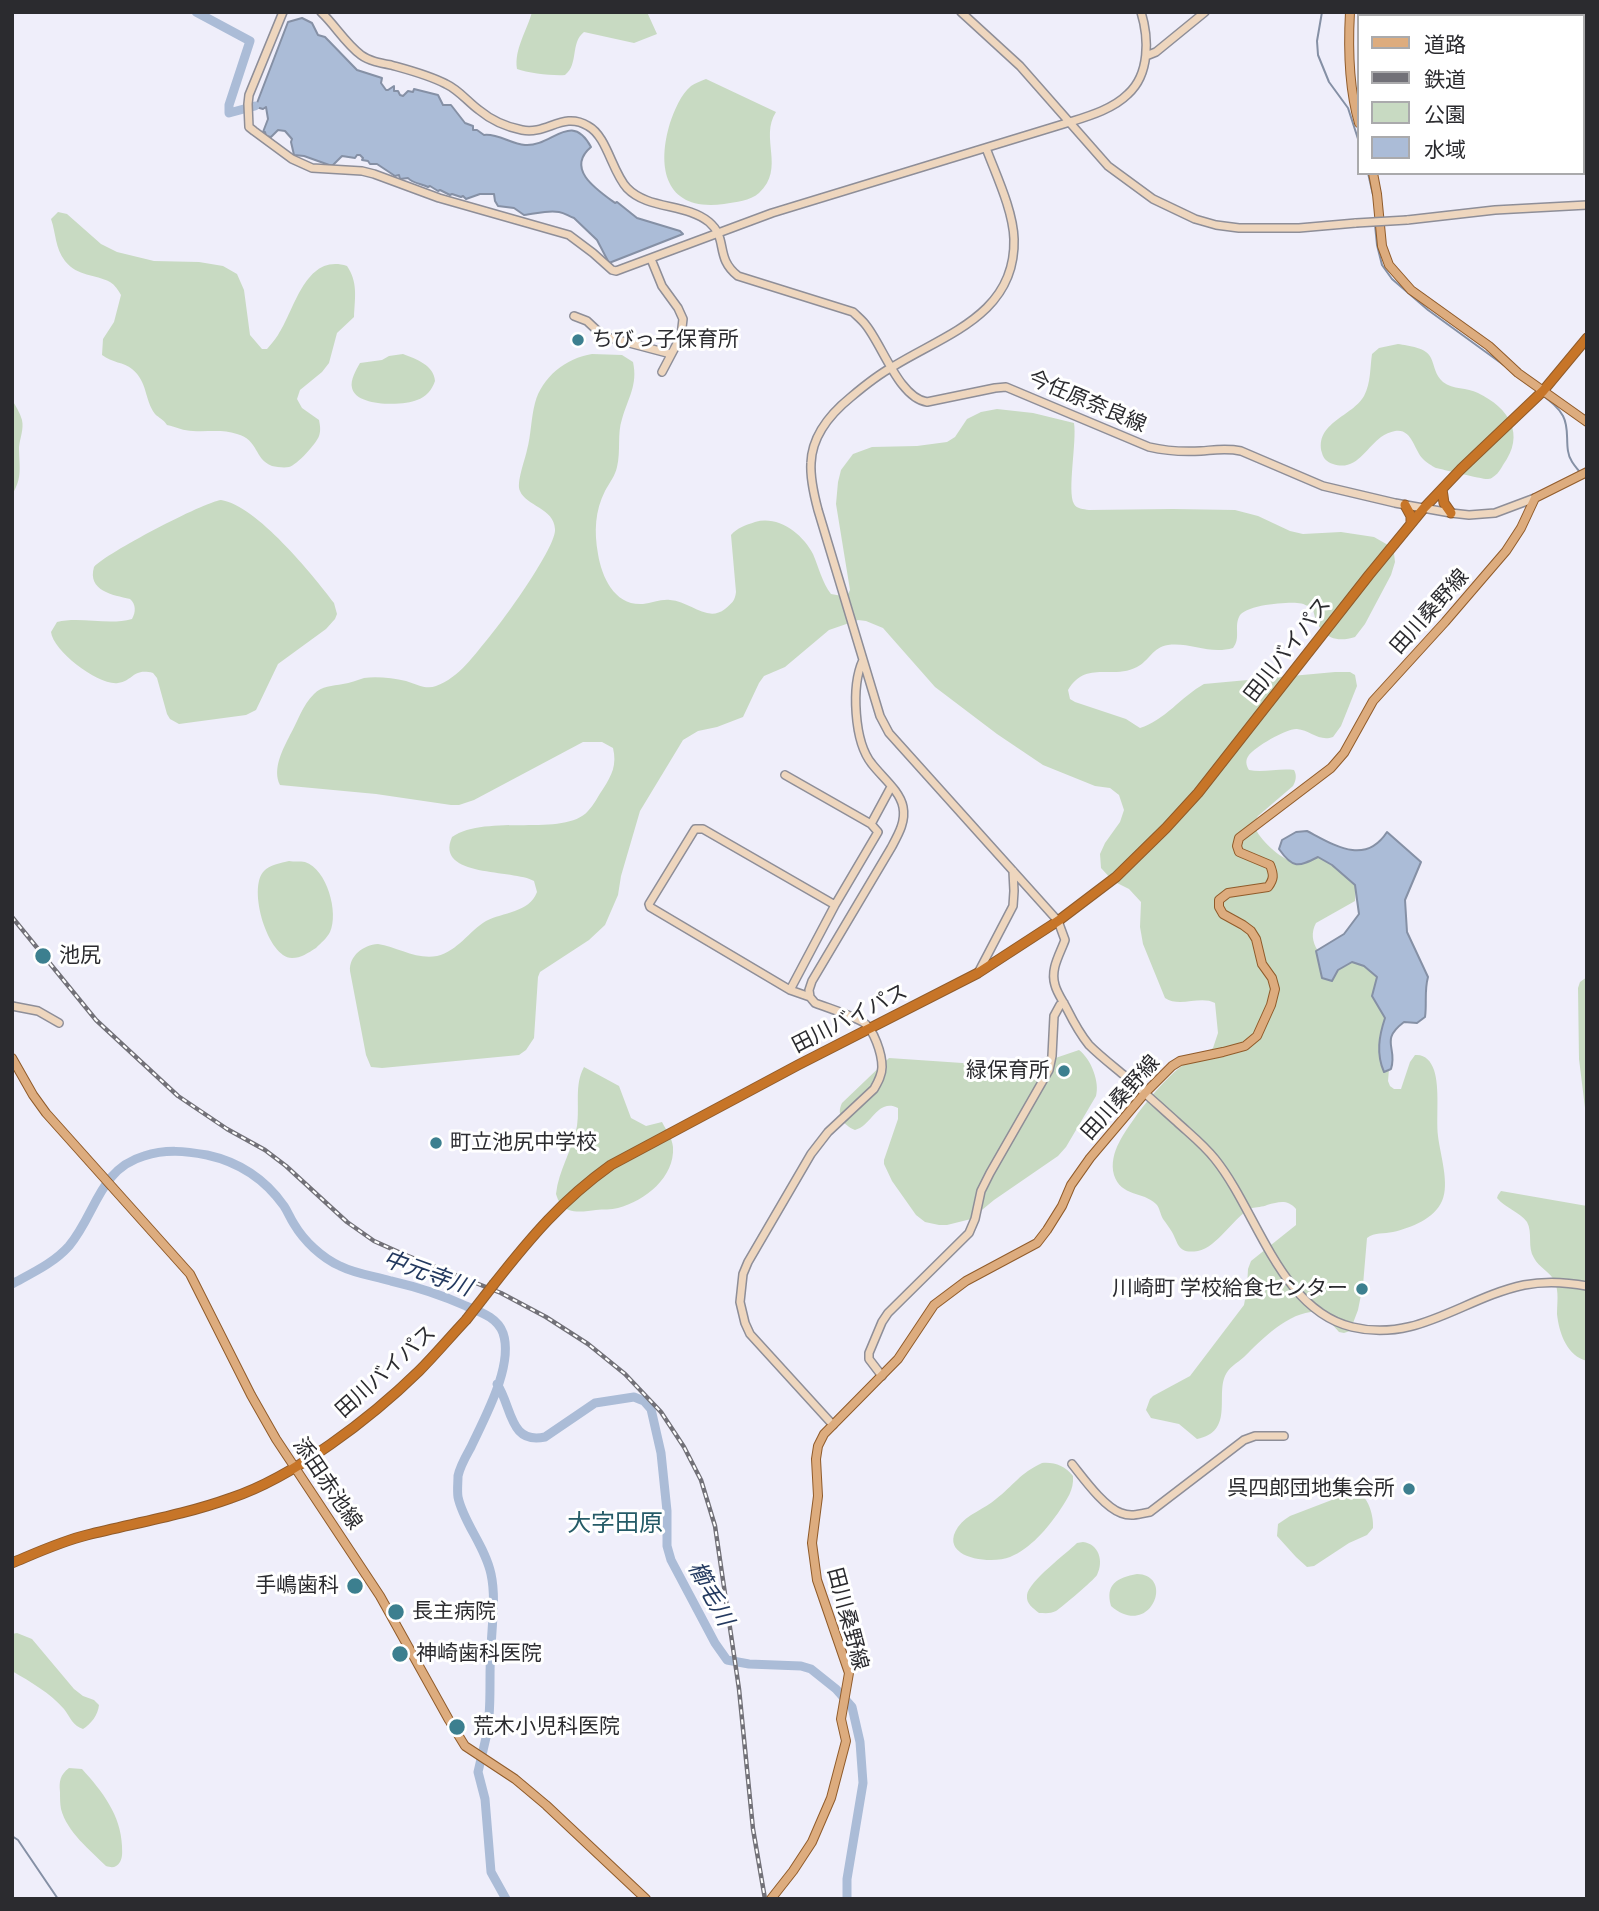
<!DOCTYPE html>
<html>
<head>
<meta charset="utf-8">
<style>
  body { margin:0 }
  #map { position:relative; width:1599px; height:1911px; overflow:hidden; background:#efeefa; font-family:"PT Serif","Noto Sans JP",serif }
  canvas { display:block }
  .frame { position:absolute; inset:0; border:14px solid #2b2b2f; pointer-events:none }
  .legend { position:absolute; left:1357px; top:14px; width:228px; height:161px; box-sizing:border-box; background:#fff; border:2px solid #aaaaac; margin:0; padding:9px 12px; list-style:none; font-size:21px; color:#2b2b2f }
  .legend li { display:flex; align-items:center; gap:14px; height:35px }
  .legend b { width:35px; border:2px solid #aaaaac }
</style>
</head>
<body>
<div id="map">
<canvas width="1599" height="1911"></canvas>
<div class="frame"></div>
<ul class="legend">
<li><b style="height:9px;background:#ddac7e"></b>道路</li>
<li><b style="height:9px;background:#727178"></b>鉄道</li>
<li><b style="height:19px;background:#c8dac2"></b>公園</li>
<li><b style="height:19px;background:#abbcd7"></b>水域</li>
</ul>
</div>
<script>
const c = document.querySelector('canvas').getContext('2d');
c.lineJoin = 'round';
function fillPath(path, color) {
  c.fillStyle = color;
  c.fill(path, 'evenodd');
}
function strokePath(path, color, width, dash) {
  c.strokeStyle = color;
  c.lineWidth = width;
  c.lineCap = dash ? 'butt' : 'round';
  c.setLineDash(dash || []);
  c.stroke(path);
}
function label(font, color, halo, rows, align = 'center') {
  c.font = font + ' "PT Serif","Noto Sans JP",serif';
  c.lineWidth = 6;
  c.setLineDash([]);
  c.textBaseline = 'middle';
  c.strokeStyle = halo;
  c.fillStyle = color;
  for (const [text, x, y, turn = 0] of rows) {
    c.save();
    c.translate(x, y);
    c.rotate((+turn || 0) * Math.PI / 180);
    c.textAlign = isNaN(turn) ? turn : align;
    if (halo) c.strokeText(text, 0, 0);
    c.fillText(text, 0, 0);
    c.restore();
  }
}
fillPath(new Path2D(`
  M532,12h115l10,22 -23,9 -50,-11c-14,11 -5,32 -19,43 -12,1 -37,-2 -48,-6 -3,-20 10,-38 15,-57z
  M706,79l70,33c-17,26 10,56 -17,81 -9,8 -23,9 -35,11 -58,8 -68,-35 -54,-81 4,-12 11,-29 21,-37 4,-3 10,-5 15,-7z
  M58,212l9,2 34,30 16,8 37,9 45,1 24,4 14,8 7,16 6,45 12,14h5c4,-5 8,-9 11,-14 17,-25 27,-82 69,-69 11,16 8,31 7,51l-17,16 -8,30 -7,9 -22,18 -3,9 5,9 17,12c1,5 2,11 0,16 -3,8 -22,29 -30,31 -5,1 -12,0 -17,-1 -18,-7 -13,-26 -35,-32 -15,-5 -28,-2 -44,-3 -9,0 -17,-4 -26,-6 -4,-6 -8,-7 -12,-11 -11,-15 -7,-32 -23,-45 -8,-7 -20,-6 -30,-14l1,-16 11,-17 7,-27c-3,-5 -6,-10 -11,-13 -15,-8 -32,-5 -45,-21 -10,-13 -9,-28 -14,-42z
  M1398,344c11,2 28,3 33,14 4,9 4,17 12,24 10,8 24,5 35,11 31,15 48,41 25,72 -2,4 -6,10 -10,12 -1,1 -3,2 -5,2 -3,1 -47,-10 -52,-11 -4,-2 -10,-6 -13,-9 -9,-9 -11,-31 -28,-28 -5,1 -10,3 -14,6 -15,11 -25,35 -48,27 -6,-2 -10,-6 -11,-11 -8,-30 31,-37 42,-57 7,-13 6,-29 8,-42l7,-6z
  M403,354c13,5 31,11 32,27 -3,9 -9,16 -18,19 -13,6 -61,7 -65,-12 -2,-8 4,-18 8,-25l22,-3 7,-4z
  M592,354l30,1 11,7c5,23 -5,36 -11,57 -5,15 -1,32 -5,48 -2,9 -7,15 -12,24 -10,20 -11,40 -7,63 4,24 17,52 45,50 9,-1 18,-5 27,-4 20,1 37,23 55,9 7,-6 10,-8 11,-17l-5,-57c6,-7 15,-10 24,-13 23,-7 48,12 58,32 6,14 9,28 18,40l11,2 6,-2 2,-4 -14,-86 2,-22 3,-12 12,-16 19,-7 45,-1 30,-4 8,-5 12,-18 14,-7 16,-3 36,4 41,10c3,18 -7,69 0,81 3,5 9,5 15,6l84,-1 62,1 23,6 32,15 13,3 38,-2 33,5 14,8 6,8 1,9 -4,13 -26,49 -10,13c-24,8 -38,-5 -42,-28 -5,-3 -10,-6 -16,-6 -11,-1 -53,2 -58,14 -5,11 2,21 -6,31 -23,7 -43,-6 -65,-3 -15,2 -19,16 -31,22 -25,13 -51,-7 -69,23l2,9 5,3 51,17 14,9c24,-7 42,-32 64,-44l131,-12h15l5,3 2,11 -16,40 -8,11c-14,5 -23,-7 -36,-8 -10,-1 -42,18 -48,26 -4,5 -3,10 0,15 14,3 30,-2 45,0 3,5 2,11 -1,16l-35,30c-3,5 -5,5 -3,11 3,11 26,33 38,34 8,1 26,-7 34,-9l18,9 11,25 -1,15 -39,22c-5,9 -4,19 2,28l15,-2 43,24 16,62 -4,46 2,5 4,3h7l9,-27 5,-7c10,-1 16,6 19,15 6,18 2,47 4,66 2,18 12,48 4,65 -7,17 -31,27 -49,31 -9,2 -18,0 -26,6l-4,47 -5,25 -8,21 -6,2 -5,-1 -18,-20c-29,-4 -58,26 -77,45 -7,6 -16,11 -19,19 -9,20 9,56 -28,63l-18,-15 -28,-6 -5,-8 4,-11 3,-3 37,-20 54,-71 3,-17 1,-19 3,-8 45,-36v-16c-9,-10 -17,-7 -29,-4 -4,2 -11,2 -15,3 -17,7 -35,40 -54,43 -20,3 -19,-6 -26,-19 -3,-5 -6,-9 -9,-13 -3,-5 -3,-11 -7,-15 -13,-13 -35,-7 -42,-29 -6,-23 12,-44 24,-62 15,-19 32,-40 52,-53 8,-5 16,-7 23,-12l5,-15 -3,-30c-15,-8 -35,5 -50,-5l-22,-54 -3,-17 1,-25 -12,-13 -16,-8 -12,-13 -1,-14 5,-11 15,-21 4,-12 -5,-15 -9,-7 -15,-2 -52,-21 -46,-31 -62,-47 -52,-59 -17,-7 -8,-1 -29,10 -44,37 -21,9 -5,7 -16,34 -26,10 -19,4 -15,9 -43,71 -19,65 -3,19 -13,30 -16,15 -49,32 -2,5 -4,61 -8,12 -7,5 -137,13 -11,-1 -5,-12 -16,-84c-1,-15 13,-26 28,-27 19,3 39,16 59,12 21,-5 32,-25 49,-35 17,-9 43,-8 51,-29l-3,-11c-20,-12 -100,-3 -82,-44 35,-24 112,1 136,-26 6,-6 10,-15 15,-22 9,-14 14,-24 10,-41l-11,-6h-19l-109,58 -15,5h-8l-75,-11 -96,-9c-8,-16 3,-36 10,-50 7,-12 13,-31 24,-41 8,-8 18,-8 29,-10 7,-1 14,-4 21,-6 12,-2 29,0 42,3 10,3 20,9 30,5 23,-8 39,-32 54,-50 13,-15 67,-90 65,-107 -1,-21 -29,-23 -35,-38 -4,-8 5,-31 7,-41 4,-15 4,-32 8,-47 7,-26 31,-45 57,-49z
  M12,400c4,6 8,13 10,20 2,9 -2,18 -3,27 0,20 4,30 -7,48z
  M221,500c35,5 92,75 113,103l3,11 -2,5 -9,10 -48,35 -22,46 -10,5 -67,9 -9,-5 -3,-5 -10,-36 -4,-5c-21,-5 -19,8 -35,10 -19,3 -65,-32 -67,-51l6,-10c24,-6 51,4 75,-3 4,-7 4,-15 -2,-20 -17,-4 -43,-8 -36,-32 12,-14 110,-65 127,-67z
  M289,861c5,1 11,0 16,1 22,7 34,51 25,70 -3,6 -9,11 -14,16 -8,5 -15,10 -24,10 -24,0 -45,-70 -28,-87 5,-6 17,-8 25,-10z
  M1587,977v147l-8,-65 -1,-71 2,-6z
  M1079,1050c12,9 21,32 17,46l-30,51 -8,9 -64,44 -23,19 -24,6h-8l-14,-3 -9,-7 -24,-34 -8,-17v-4l14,-41v-11c-21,-10 -26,18 -43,22 -12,-5 -19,-15 -13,-27l47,-45 132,9 14,-2z
  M584,1067l35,19 12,32 15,8 16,-4c4,8 10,15 11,25 2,30 -28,54 -55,61 -7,2 -15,1 -22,2 -8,1 -19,3 -27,0 -7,-2 -11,-9 -13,-16 2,-23 17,-45 21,-68 3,-20 -3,-41 7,-59z
  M1501,1191l86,15v155c-20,-5 -28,-28 -30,-47 0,-11 2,-22 -2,-32 -4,-10 -16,-14 -21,-24 -7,-11 -1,-25 -7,-36 -7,-10 -22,-14 -30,-24l1,-3z
  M1042,1463c13,-1 23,3 31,13 1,14 -6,23 -13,34 -12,18 -30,39 -50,47 -19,8 -73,1 -52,-30 9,-13 27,-18 38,-28 17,-13 24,-26 46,-36z
  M1350,1493c4,0 8,0 12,3 8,5 12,24 11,32l-6,7 -18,8 -35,23 -7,1 -11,-10 -19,-21 1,-12 12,-8z
  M1083,1542c16,2 21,19 14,33 -3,5 -36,33 -41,36 -6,3 -11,2 -17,2 -6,-5 -13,-9 -12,-18 2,-14 39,-41 50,-52z
  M1137,1574c39,1 13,66 -26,32 -6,-22 6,-28 26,-32z
  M17,1633l15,6 42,50 9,7 11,4 5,5c-1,10 -8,19 -16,24 -10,-3 -13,-12 -19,-20 -14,-16 -33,-27 -52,-38v-37z
  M69,1768l13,1c20,22 39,46 40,77 0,5 1,11 -2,16 -4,6 -8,6 -14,4 -16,-16 -39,-34 -45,-57 -1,-5 -1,-11 -1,-17 -1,-11 0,-17 9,-24z`), '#c8dac2');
const water = new Path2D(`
  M302,18l10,5 6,12 7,2 32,33 25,8 -1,5 5,7h2l6,-4v5h4l2,4 3,1 5,-5 5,1 1,-3 24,6 5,10h8l14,18 8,3v4h4l7,5c13,-2 27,9 41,10 27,2 46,-35 66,2 -26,22 6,43 24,56l2,-1 20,16 43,13 3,3 -74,29 -12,-23 -23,-22c-6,-2 -9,-5 -15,-6 -13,-2 -23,2 -35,3l-10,-7 -16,-2 -3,-5 -1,-7h-14l-14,5 -3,-3 -2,1 -9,-3 -2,1 -10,-5 -2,1 -8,-5 -2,1c-6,-3 -16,-4 -20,-9l-8,1 -1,-4 -4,1 -18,-12h-7l-2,-3 -6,-1 1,-2 -3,-3h-3l-2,3 -13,-2 -10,10 -28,-10 -10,-1 -3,-13 1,-3 -7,-8 -7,-1 -7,7 -5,-1 -1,-4h-2l5,-13 -2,-12 -3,2 -7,-2 -6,3v-5l7,-2 31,-81z
  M1307,831c27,14 58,35 80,1l34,30 -16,38 2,32 21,45c-4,14 -1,27 -3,40l-8,6 -13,-1c-25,19 -6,25 -13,47l-7,3c-8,-18 -5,-36 1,-54l-13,-22 5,-19 -13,-11 -12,-4 -14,8 -6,11 -10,-3 -6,-27 28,-17 15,-20 -4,-29 -23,-20 -14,-8c-20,10 -25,12 -39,-8l3,-9 14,-8z`);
fillPath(water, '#abbcd7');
strokePath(water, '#8590a5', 2);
strokePath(new Path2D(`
  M1322,12l-5,29 1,14 11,27 19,26 11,34
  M1368,173l5,22
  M1375,225l2,20 5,20 10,14 36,31 77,56
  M1542,395c8,6 16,12 21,21 6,11 3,23 5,35 1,8 6,14 11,20
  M12,1836l6,4 40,59`), '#8590a5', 2);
strokePath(new Path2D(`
  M196,12l54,29 -21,64v8l26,-7
  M12,1284c20,-11 42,-21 57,-38 27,-32 30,-77 75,-90 22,-7 41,-5 63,-1 32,7 58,24 77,51 4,6 6,12 10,18 10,17 28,34 46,42 16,8 34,10 51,15 26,6 51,14 75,25 14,6 31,11 37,27 11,32 -18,84 -32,114 -5,9 -11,19 -13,29 0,7 -1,14 0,21 5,25 27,49 33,77 5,23 1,50 0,74 -2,23 0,45 -2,68l-1,13 -10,43 7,27 6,73 15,27
  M497,1384c15,22 12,61 48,53l50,-34 39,-6 10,4 7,8 10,44 6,58v35l4,14 44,83 12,17 22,4 52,2 10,3 25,20 16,18 8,35 3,41 -16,96v20`), '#abbcd7', 9);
const secondary = new Path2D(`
  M283,12l-34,83 -1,9 1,23 5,4 38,28 20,9 50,3 12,3 65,24 130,37 24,18 19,17 4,1 156,-58 298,-91c19,-6 43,-13 58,-28 22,-20 21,-56 13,-82
  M321,12c14,13 24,31 40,43 8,6 19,8 30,10 18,5 38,10 55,19 13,6 22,18 33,26 12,10 28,17 43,20 25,5 41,-19 66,-4 19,10 24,46 39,62 21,22 59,15 82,34 20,17 5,35 29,54l115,36c4,4 9,8 12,12 17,20 34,74 62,78l68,-14 11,-1 143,60c17,4 34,5 52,4 14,-1 25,-3 40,0l82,35 72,17 56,10 18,2 26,-2 40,-15
  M961,12l59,54 88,100 45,33 42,20 21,6 23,3h60l57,-5
  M1583,54l4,-16
  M1146,56l10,-4 49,-40
  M986,148c10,27 27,62 28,91 2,75 -68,95 -120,127 -15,8 -30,20 -43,31 -21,17 -39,38 -40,66 -1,16 3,32 7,47l62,206 9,17 169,188 7,19c-5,14 -15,29 -10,45 2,8 8,16 12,24 6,12 13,25 22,36 11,11 24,21 36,31 18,15 35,31 52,46 13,12 27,23 38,37 42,52 65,151 137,168 65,16 111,-29 172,-42 20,-4 42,-3 63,1
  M1407,220l88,-10 92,-5
  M651,259l11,27 16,22 5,11 -2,17 -19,36
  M574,316l13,5 16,15 68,18
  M785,775l86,49 7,8 -43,73 -45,85
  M871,824l20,-37
  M978,973l35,-67 1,-15 -1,-20
  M810,997l-1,-7 3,-9 79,-133c7,-13 15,-26 12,-41 -3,-16 -21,-30 -31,-43 -18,-22 -21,-78 -9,-104
  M12,1006l26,5 21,12
  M882,1376l-13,-17v-6l13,-31 6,-9 81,-80 6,-14 6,-28 9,-18 59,-103 3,-14 2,-40 6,-11 4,-2
  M833,1425l-83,-91 -5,-11 -5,-21 3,-28 5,-12 63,-108 17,-22 46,-43c4,-7 8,-14 8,-22 0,-13 -8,-38 -19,-45 -15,-8 -32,-13 -48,-19l-5,-6 -20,-7 -140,-83 -1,-3 46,-75h8l132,76
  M1072,1464c12,15 32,43 49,49 10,4 19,1 29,-1l94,-72 11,-4h29`);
const primary = new Path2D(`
  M1350,12c-2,36 -1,77 9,111
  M1373,173l4,21 5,52 7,19 22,25 78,56 29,27 69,49
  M12,1058l21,37 13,18 144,161 61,121 25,44 104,157 69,124 16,26 50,33 31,26 100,94
  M771,1899l22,-28 19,-29 19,-44 15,-57 -5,-22 8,-46 -32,-93 -5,-37 6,-47 -2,-37 2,-13 6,-12 74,-75 36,-54 32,-24 71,-38 10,-13 15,-24 9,-21 19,-27 55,-65 27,-27 8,-5 43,-9 22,-6 12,-10 14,-31 4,-16 -3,-11 -10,-14 -6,-25 -5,-8 -8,-6 -20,-11 -4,-7v-7l9,-7 40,-6c6,-8 6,-12 2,-22l-31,-13 -2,-6 2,-8 92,-70 13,-15 29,-52 72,-79 61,-71 15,-23 14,-30 52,-26`);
const highway = new Path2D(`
  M1442,489l2,14 7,10
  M1405,505l6,11v7
  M494,1284c37,-47 68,-84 117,-119l187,-100 180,-92 80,-52 58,-44 50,-49 32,-35 171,-218 55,-67 37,-39 82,-78 44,-53
  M12,1563c24,-10 50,-22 75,-28 48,-12 97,-20 144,-37 63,-21 140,-80 188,-127 16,-16 31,-34 47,-51`);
strokePath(secondary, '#8e8e98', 10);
strokePath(primary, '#905b2a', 10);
strokePath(highway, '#905b2a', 11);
strokePath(secondary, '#eed6be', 7);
strokePath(primary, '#ddac7e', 8);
strokePath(highway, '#c77528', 9);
const rail = new Path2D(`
  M12,917l84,103 82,76 49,33 38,21 21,16 61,56 27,19 29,13 98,39 45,24 42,27 37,30 36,38 23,35 17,33 14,46 24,163 14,140 12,70`);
strokePath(rail, '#727178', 4.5);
strokePath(rail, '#fff', 2, [5]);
const secondaryBridge = new Path2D(`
  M1356,223l51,-3`);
const highwayBridge = new Path2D(`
  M466,1320l28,-36`);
strokePath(secondaryBridge, '#8e8e98', 10, []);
strokePath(highwayBridge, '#905b2a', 11, []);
strokePath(secondaryBridge, '#eed6be', 7);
strokePath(highwayBridge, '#c77528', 9);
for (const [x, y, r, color] of [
  [578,340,7,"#3c7f8f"],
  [43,956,9,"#3c7f8f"],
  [1064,1071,7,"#3c7f8f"],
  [436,1143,7,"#3c7f8f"],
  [1362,1289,7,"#3c7f8f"],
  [1409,1489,7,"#3c7f8f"],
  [355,1586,9,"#3c7f8f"],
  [396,1612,9,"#3c7f8f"],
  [400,1654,9,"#3c7f8f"],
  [457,1727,9,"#3c7f8f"]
]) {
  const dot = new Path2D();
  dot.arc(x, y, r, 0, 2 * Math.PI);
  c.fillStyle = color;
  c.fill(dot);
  strokePath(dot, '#fff', 2.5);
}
label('21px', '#2b2b2f', '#fff', [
  ["ちびっ子保育所",592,340],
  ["池尻",59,956],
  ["緑保育所",1050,1071,"right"],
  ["町立池尻中学校",450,1143],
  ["川崎町 学校給食センター",1348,1289,"right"],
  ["呉四郎団地集会所",1395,1489,"right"],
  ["手嶋歯科",339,1586,"right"],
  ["長主病院",412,1612],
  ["神崎歯科医院",416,1654],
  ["荒木小児科医院",473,1727]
], 'left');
label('21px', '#2b2b2f', '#fff', [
  ["今任原奈良線",1087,402,23],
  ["田川桑野線",1430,612,-48],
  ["田川バイパス",1288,650,-52],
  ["田川バイパス",850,1019,-27],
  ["田川桑野線",1121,1098,-48],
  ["田川バイパス",386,1372,-42],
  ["添田赤池線",327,1484,56],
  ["田川桑野線",847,1619,75]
]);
label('italic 23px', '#23395f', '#fff', [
  ["中元寺川",427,1274,20],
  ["櫛毛川",710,1594,62]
]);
label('24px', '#255b67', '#fff', [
  ["大字田原",615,1524]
]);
</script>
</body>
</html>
